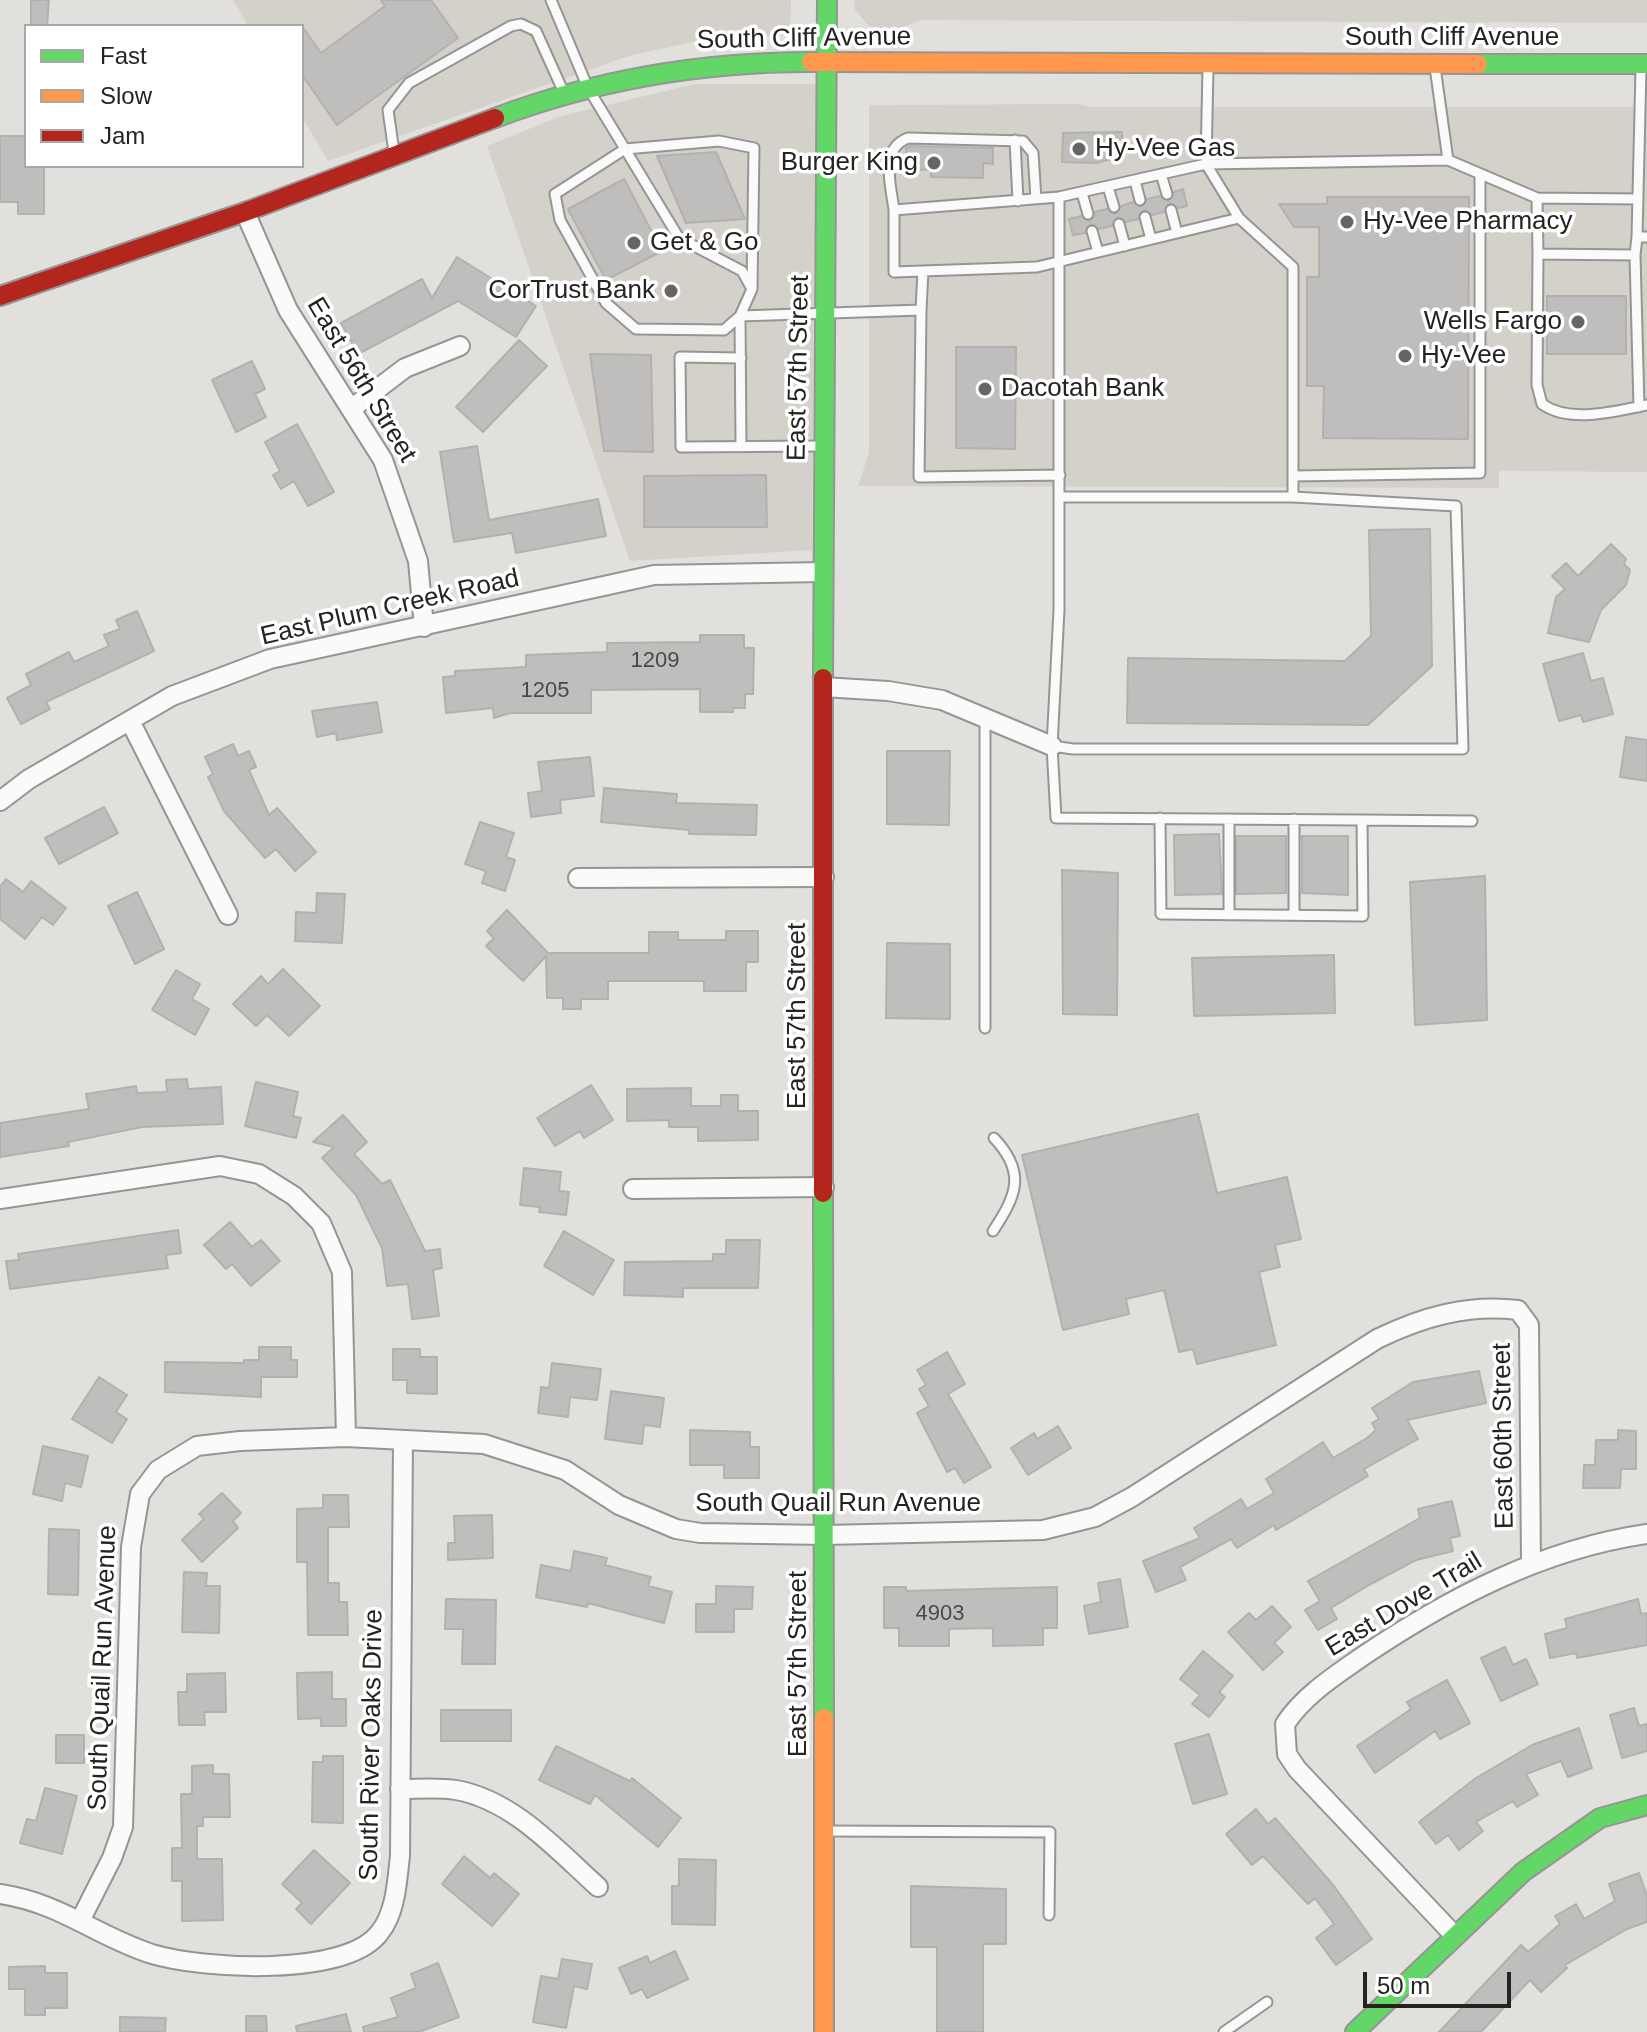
<!DOCTYPE html>
<html>
<head>
<meta charset="utf-8">
<style>
  body { margin:0 }
  #map { position:relative; width:1647px; height:2032px; overflow:hidden; background:#e1e0dd; font-family:Arial,sans-serif }
  canvas { display:block }
  .legend { position:absolute; left:24px; top:24px; width:280px; height:144px; box-sizing:border-box; background:#fff; border:2px solid #a7a7a7; margin:0; padding:10px 14px; list-style:none; font-size:24px; color:#242322 }
  .legend li { display:flex; align-items:center; gap:16px; height:40px }
  .legend b { width:40px; border:2px solid #a7a7a7 }
  .scale { position:absolute; left:1363px; top:1972px; width:148px; height:36px; box-sizing:border-box; border:4px solid #242322; border-top:0; padding-left:10px; font-size:24px; line-height:28px; white-space:nowrap; color:#242322; -webkit-text-stroke:6px #fff; paint-order:stroke }
</style>
</head>
<body>
<div id="map">
<canvas width="1647" height="2032"></canvas>
<ul class="legend">
<li><b style="height:10px;background:#63d668"></b>Fast</li>
<li><b style="height:10px;background:#ff974d"></b>Slow</li>
<li><b style="height:10px;background:#b3261e"></b>Jam</li>
</ul>
<div class="scale">50 m</div>
</div>
<script>
const c = document.querySelector('canvas').getContext('2d');
c.lineJoin = 'round';
function fillPath(path, color) {
  c.fillStyle = color;
  c.fill(path, 'evenodd');
}
function strokePath(path, color, width, dash) {
  c.strokeStyle = color;
  c.lineWidth = width;
  c.lineCap = dash ? 'butt' : 'round';
  c.setLineDash(dash || []);
  c.stroke(path);
}
function label(font, color, halo, rows, align = 'center') {
  c.font = font + ' Arial,sans-serif';
  c.lineWidth = 7;
  c.setLineDash([]);
  c.textBaseline = 'middle';
  c.strokeStyle = halo;
  c.fillStyle = color;
  for (const [text, x, y, turn = 0] of rows) {
    c.save();
    c.translate(x, y);
    c.rotate((+turn || 0) * Math.PI / 180);
    c.textAlign = isNaN(turn) ? turn : align;
    if (halo) c.strokeText(text, 0, 0);
    c.fillText(text, 0, 0);
    c.restore();
  }
}
fillPath(new Path2D(`
  M233,0h558l-1,34 -97,8 -61,13 -304,106 -26,-44v-91h-54z
  M854,0h793v23l-726,-3 -20,8 -25,2 -6,-3 -15,-17z
  M695,84h122l-5,466 -182,11 -143,-415 74,-30z
  M1076,104l16,3h555v365l-148,-1v17l-641,-2 11,-33v-348z`), '#d3d1c9');
const building = new Path2D(`
  M31,0h18l-2,26h-16z
  M381,0h50l27,38 -121,87 -35,-50v-49l19,27 64,-47z
  M1122,132l1,24 -27,7 -34,-1 1,-29z
  M0,136h26v30h18v48h-26v-12h-18z
  M910,146l83,2v16l-10,-1v15l-52,-1v-7l-25,-1v-21z
  M716,152l29,67 -59,4 -29,-67z
  M624,179l38,72 -56,29 -38,-71z
  M1183,189l4,17 -9,2 -8,-5 -6,9 -12,3 -8,-5 -6,9 -12,3 -8,-5 -6,9 -13,3 -8,-5 -6,9 -12,2 -4,-16 12,-3 8,5 6,-9 12,-3 8,5 6,-8 12,-4 8,5 6,-8 13,-3 8,5 6,-9z
  M1327,197h142l-1,242 -145,-1 1,-52h-17v-109h12v-50h-25l-15,-23h48z
  M457,257l79,49 -20,31 -58,-36 -100,53 -17,-31 81,-44 10,19z
  M1547,296h79v58h-79z
  M519,340l28,26 -64,66 -27,-25z
  M956,347h60l-1,102 -59,-1z
  M590,354l61,1 2,97 -49,-1z
  M252,361l13,28 -10,5 11,23 -30,15 -24,-52z
  M297,424l37,68 -26,14 -14,-25 -13,8 -8,-14 7,-4 -15,-29z
  M477,446l12,74 109,-21 8,37 -90,17 -4,-20 -58,9 -14,-90z
  M766,475l1,52h-123v-51z
  M1430,529l2,137 -64,59 -241,-2 1,-65 217,3 26,-25 -2,-106z
  M1611,544l15,15 -2,5 6,6 -4,15 -25,25 -12,32 -41,-9 8,-36 9,-8 -13,-13 14,-13 12,13z
  M137,611l17,40 -108,51 4,7 -29,15 -14,-26 24,-13 -5,-11 43,-22 5,10 35,-16 -5,-11 16,-6 -4,-9z
  M700,635h44v13h10l-1,46h-8v14h-12v4h-33v-23l-109,1v23h-81l-16,5 -1,-10 -47,5 -3,-36 12,-1v-5l71,-4v-12l81,-3v-9l93,-1z
  M1583,653l8,28 12,-3 10,36 -30,8 -2,-7 -22,6 -16,-57z
  M377,702l5,30 -45,8 -1,-7 -19,4 -5,-26z
  M1626,737l21,3v41l-27,-4z
  M233,744l5,12 11,-5 7,16 -7,3 20,45 8,-7 39,44 -21,19 -19,-22 -11,9 -41,-47 -16,-34 5,-3 -8,-17z
  M887,751h63l-1,74 -62,-1z
  M590,757l4,39 -34,4 1,13 -30,4 -3,-24 14,-2 -4,-29z
  M604,788l73,6 -1,9 81,2 -1,30 -67,-1v-4l-88,-8z
  M104,807l14,26 -59,31 -14,-26z
  M480,822l34,11 -8,24 9,3 -10,31 -23,-8 4,-12 -21,-7z
  M1219,834l3,60 -47,1 -1,-60z
  M1236,836h50v57l-50,1z
  M1302,836h46v59l-46,-2z
  M1062,870l56,3 -1,142 -54,-1z
  M1485,876l2,144 -72,5 -5,-143z
  M6,879l17,13 8,-11 35,27 -13,17 -11,-8 -17,22 -25,-20v-32z
  M137,892l27,57 -29,15 -27,-58z
  M317,893l28,1 -3,49 -47,-2 1,-29 20,1z
  M507,910l41,43h101v-21h29v8h48v-9h32v31h-12v29h-42v-10h-96v18h-27v10h-18v-11h-16l-1,-42 -23,25 -37,-35 8,-8 -7,-7z
  M887,943l63,1v75l-64,-1z
  M1334,955l1,58 -141,3 -2,-58z
  M283,969l37,37 -31,30 -22,-21 -11,11 -23,-22 28,-28 7,8z
  M176,970l24,14 -8,15 17,10 -14,26 -43,-25z
  M187,1079l1,10 33,-2 2,37 -81,3 -74,15 1,4 -69,11v-34l89,-14 -3,-15 50,-8 1,7 30,-1 -1,-12z
  M256,1082l42,10 -5,24 8,2 -5,20 -51,-12z
  M591,1085l22,35 -29,18 -4,-7 -25,15 -18,-28z
  M691,1088v18h30v-11h17v16h20v29l-60,1v-14h-29v-7l-42,1v-32z
  M1198,1114l19,79 70,-16 14,62 -26,6 5,22 -21,5 17,73 -79,19 -4,-15 -14,3 -15,-62 -38,9 3,15 -66,16 -41,-175z
  M343,1115l24,27 -13,12 28,30 8,-4 35,71 15,-2 2,19 -9,2 6,46 -27,3 -4,-35 -21,2 -5,-38 -26,-53 -34,-37 12,-11 -21,-5z
  M524,1168l37,4 -2,19 10,1 -3,23 -27,-3 1,-5 -20,-2z
  M230,1222l22,25 9,-7 19,21 -29,25 -19,-22 -6,5 -22,-24z
  M178,1230l3,23 -15,2 2,13 -158,21 -4,-28 13,-1 -1,-6z
  M564,1231l50,29 -21,35 -49,-29z
  M726,1240h34l-2,48h-75v9l-59,-2 1,-33 88,-1v-7h13z
  M259,1347h32v13h6v17h-36v20l-96,-5v-30l79,1v-3h15z
  M393,1349h27v8h17v37l-30,-1v-13h-14z
  M947,1352l18,32 -17,10 43,73 -27,16 -9,-15 -8,4 -30,-59 12,-7 -10,-17 7,-4 -9,-15z
  M552,1363l49,6 -4,31 -27,-3 -2,20 -30,-4 3,-26 8,1z
  M1479,1371l7,32 -79,17 11,19 -54,30 4,7 -92,54 -2,-5 -37,23 -6,-9 -51,28 6,13 -30,12 -13,-31 57,-23 -6,-10 47,-29 6,10 27,-16 -8,-14 57,-37 10,16 34,-20 9,-8 -4,-7 7,-4 -7,-11 41,-26z
  M99,1377l28,18 -11,17 11,7 -15,24 -40,-24z
  M611,1391l53,7 -4,29 -16,-2 -2,19 -37,-5z
  M1058,1426l13,22 -43,27 -17,-27 23,-15 3,6z
  M690,1430l60,2v15h9v31h-35v-13h-34z
  M1618,1430l18,1v38h-15l-1,19h-37l1,-23h11l1,-25h22z
  M43,1446l45,10 -7,31 -16,-4 -3,18 -29,-7z
  M222,1493l19,20 -8,8 5,7 -36,34 -20,-22 22,-21 -5,-5z
  M323,1495h25l1,32h-21v56h11v19h8l1,33h-40l-1,-73h-10v-53l26,-1z
  M1452,1501l8,35 -10,2 3,13 -37,9 -47,25 -38,23 6,11 -19,11 -13,-20 15,-9 -12,-20 112,-63 -2,-9z
  M492,1515l1,43 -45,2v-17h7l-1,-27z
  M49,1529l30,1 -1,65 -30,-1z
  M574,1551l33,7 -2,7 46,12 -3,9 24,6 -8,31 -76,-20 -1,4 -51,-10 5,-32 30,6z
  M184,1572l23,1 -1,13h14l-1,47 -37,-1z
  M1120,1579l8,48 -39,7 -5,-28 17,-4 -3,-19z
  M716,1586l37,1 -1,22h-18v23h-38v-28h20z
  M884,1587h22v4l151,-4v41h-14v17l-50,1v-18l-44,1v17h-50v-18h-15z
  M446,1599l50,1 -1,64h-33l1,-35h-18z
  M1638,1599l3,15 6,-1v32l-70,13 -1,-5 -26,5 -5,-24 22,-6 -2,-9z
  M1272,1606l19,21 -17,16 9,9 -20,18 -35,-38 21,-19 7,7z
  M1505,1647l8,18 13,-6 12,25 -37,17 -20,-43z
  M1203,1651l30,25 -14,16 6,5 -16,20 -17,-13 8,-9 -20,-16z
  M332,1672v27h14v27h-25v-8l-23,1 -1,-46z
  M225,1673l1,39h-22l1,13h-26l-1,-33h9v-18z
  M1447,1680l23,43 -30,16 -5,-8 -60,42 -18,-27 54,-37 -4,-7z
  M1634,1708l5,18 8,-2v27l-25,7 -12,-43z
  M441,1710h70v31h-70z
  M1579,1728l13,40 -24,9 -7,-16 -35,13 12,21 -21,12 -4,-6 -37,21 7,9 -24,19 -11,-15 -12,9 -17,-22 57,-44 56,-33z
  M1209,1734l18,60 -34,10 -18,-60z
  M56,1735h28v28h-28z
  M556,1746l74,35 2,-3 49,40 -23,29 -63,-52 -5,9 -51,-24z
  M323,1756h20v67l-31,-1 1,-60h10z
  M213,1765v9h16l1,43h-27v9h-6v33h25l1,61 -41,1v-40h-10v-33h10l-1,-54h11v-28z
  M45,1788l32,8 -15,58 -42,-11 7,-24 9,2z
  M1256,1809l12,15 7,-6 59,68 38,53 -36,26 -20,-27 18,-14 -19,-26 -7,6 -45,-48 -11,9 -26,-31z
  M314,1850l36,33 -39,41 -15,-15 6,-6 -20,-19z
  M464,1856l26,22 4,-5 25,21 -27,32 -50,-42z
  M679,1859l37,1 -1,65 -43,-1v-38h7z
  M1639,1873l8,23v26l-20,7 -62,36 2,3 -26,24 -11,-12 -49,52h-42l82,-87 7,7 32,-28 -5,-8 21,-12 8,15 31,-18 -6,-17z
  M911,1886l95,3v55h-23v88h-46v-85h-26z
  M675,1951l13,28 -41,19 -5,-9 -11,5 -12,-26 28,-12 3,7z
  M562,1959l30,5 -5,25 -13,-3 -8,42 -33,-6 8,-46 17,3z
  M438,1963l21,54 -40,15h-55l-1,-5 35,-10 -7,-19 25,-10 -5,-14z
  M45,1966v7h22v35h-22v7h-20v-26h-16v-22z
  M346,2014l5,18h-54l-1,-6z
  M246,2016h20l1,16h-21z
  M120,2017l46,1 -1,14h-45z`);
fillPath(building, '#bfbebc');
strokePath(building, '#b3b1af', 2);
const lane = new Path2D(`
  M551,0l37,88 91,150 63,33 10,18 -12,27 181,-6 2,-39
  M1208,67l-2,97 242,-4 -13,-93
  M1015,140l3,61
  M394,152l-6,-42 21,-27 102,-57 10,-2 15,7 28,62
  M1448,160l89,38 101,1
  M1206,164l33,54 -202,49 -143,5v-62l165,-13z
  M1161,174l6,20
  M1135,181l5,19
  M1108,187l6,20
  M1082,193l6,21
  M1059,197v413l-7,136 4,72 306,2 1,96 -202,-2 -1,-96
  M1537,198l1,56 97,1 2,-18h10
  M894,210c-3,-25 -15,-61 14,-72l115,3 10,12 3,46
  M1171,210l6,23
  M1145,217l6,22
  M1119,224l6,22
  M1092,231l6,21
  M1637,237l4,-169
  M1538,254l-1,131 5,19c28,20 74,7 105,1
  M1635,255l4,152
  M921,310l-2,167 141,-2
  M741,358l-61,-1 1,90 140,-1
  M741,447l-1,-131 -16,14 -88,-1 -30,-26 -46,-83 -5,-26 70,-45 94,-8 35,7 -2,141
  M1293,476l187,-3v-299
  M1060,497h233
  M985,716v312
  M1052,746l21,3h390l-7,-243 -163,-9v-230l-54,-49
  M1229,819v96
  M1294,819v96
  M1362,820l110,1
  M993,1231c23,-35 34,-58 1,-93
  M825,1831l225,1 -1,83
  M1224,2032l43,-30`);
const street = new Path2D(`
  M245,212l43,98 95,150 35,101 6,66
  M351,409l54,-41 55,-22
  M823,687l65,4 54,9 110,46
  M130,721l98,194
  M0,801l29,-22 143,-83 98,-37 384,-84 169,-3
  M578,878l246,-1
  M633,1189l191,-2
  M0,1199l220,-33 39,8 35,22 27,27 21,49 4,165
  M400,1789c18,0 38,-2 56,1 57,10 101,60 142,97
  M0,1894c61,9 96,42 152,60 49,15 195,24 228,-22 16,-20 17,-51 20,-76l3,-416
  M81,1919l31,-61 11,-31 8,-280 9,-53 18,-24 39,-24 43,-5 106,-4 138,7 81,26 54,35 57,24 24,4 125,2 218,-5 52,-13 37,-20 245,-158c45,-22 90,-35 141,-29l11,15 2,240
  M1454,1935l-157,-166 -10,-15 -2,-30c19,-29 51,-49 78,-68 86,-58 180,-107 284,-122`);
const fast = new Path2D(`
  M1478,64h169
  M495,118c103,-39 207,-56 316,-56
  M823,678l4,-678
  M823,1193l1,525
  M1355,2032l168,-160 77,-54 47,-13`);
const slow = new Path2D(`
  M811,62l667,2
  M824,1718v314`);
const jam = new Path2D(`
  M0,296l245,-84 250,-94
  M823,678v515`);
strokePath(lane, '#959593', 13);
strokePath(street, '#959593', 22);
strokePath(fast, '#959593', 22);
strokePath(slow, '#959593', 22);
strokePath(jam, '#959593', 22);
strokePath(lane, '#fafafa', 9);
strokePath(street, '#fafafa', 18);
strokePath(fast, '#63d668', 18);
strokePath(slow, '#ff974d', 18);
strokePath(jam, '#b3261e', 18);
for (const [x, y, r, color] of [
  [1079,149,8,"#666563"],
  [934,163,8,"#666563"],
  [1347,222,8,"#666563"],
  [634,243,8,"#666563"],
  [671,291,8,"#666563"],
  [1578,322,8,"#666563"],
  [1405,356,8,"#666563"],
  [985,389,8,"#666563"]
]) {
  const dot = new Path2D();
  dot.arc(x, y, r, 0, 2 * Math.PI);
  c.fillStyle = color;
  c.fill(dot);
  strokePath(dot, '#fff', 3);
}
label('22px', '#4b4a48', null, [
  ["1209",655,661],
  ["1205",545,691],
  ["4903",940,1614]
]);
label('26px', '#242322', '#fff', [
  ["South Cliff Avenue",1452,38],
  ["South Cliff Avenue",804,39,-1],
  ["East 57th Street",799,368,-89],
  ["East 56th Street",361,380,59],
  ["East Plum Creek Road",390,608,-13],
  ["East 57th Street",798,1016,-90],
  ["East 60th Street",1504,1436,-91],
  ["South Quail Run Avenue",838,1504],
  ["East Dove Trail",1404,1605,-31],
  ["East 57th Street",799,1664,-90],
  ["South Quail Run Avenue",103,1668,-88],
  ["South River Oaks Drive",372,1745,-89]
]);
label('26px', '#242322', '#fff', [
  ["Hy-Vee Gas",1095,149],
  ["Burger King",918,163,"right"],
  ["Hy-Vee Pharmacy",1363,222],
  ["Get & Go",650,243],
  ["CorTrust Bank",655,291,"right"],
  ["Wells Fargo",1562,322,"right"],
  ["Hy-Vee",1421,356],
  ["Dacotah Bank",1001,389]
], 'left');
</script>
</body>
</html>
